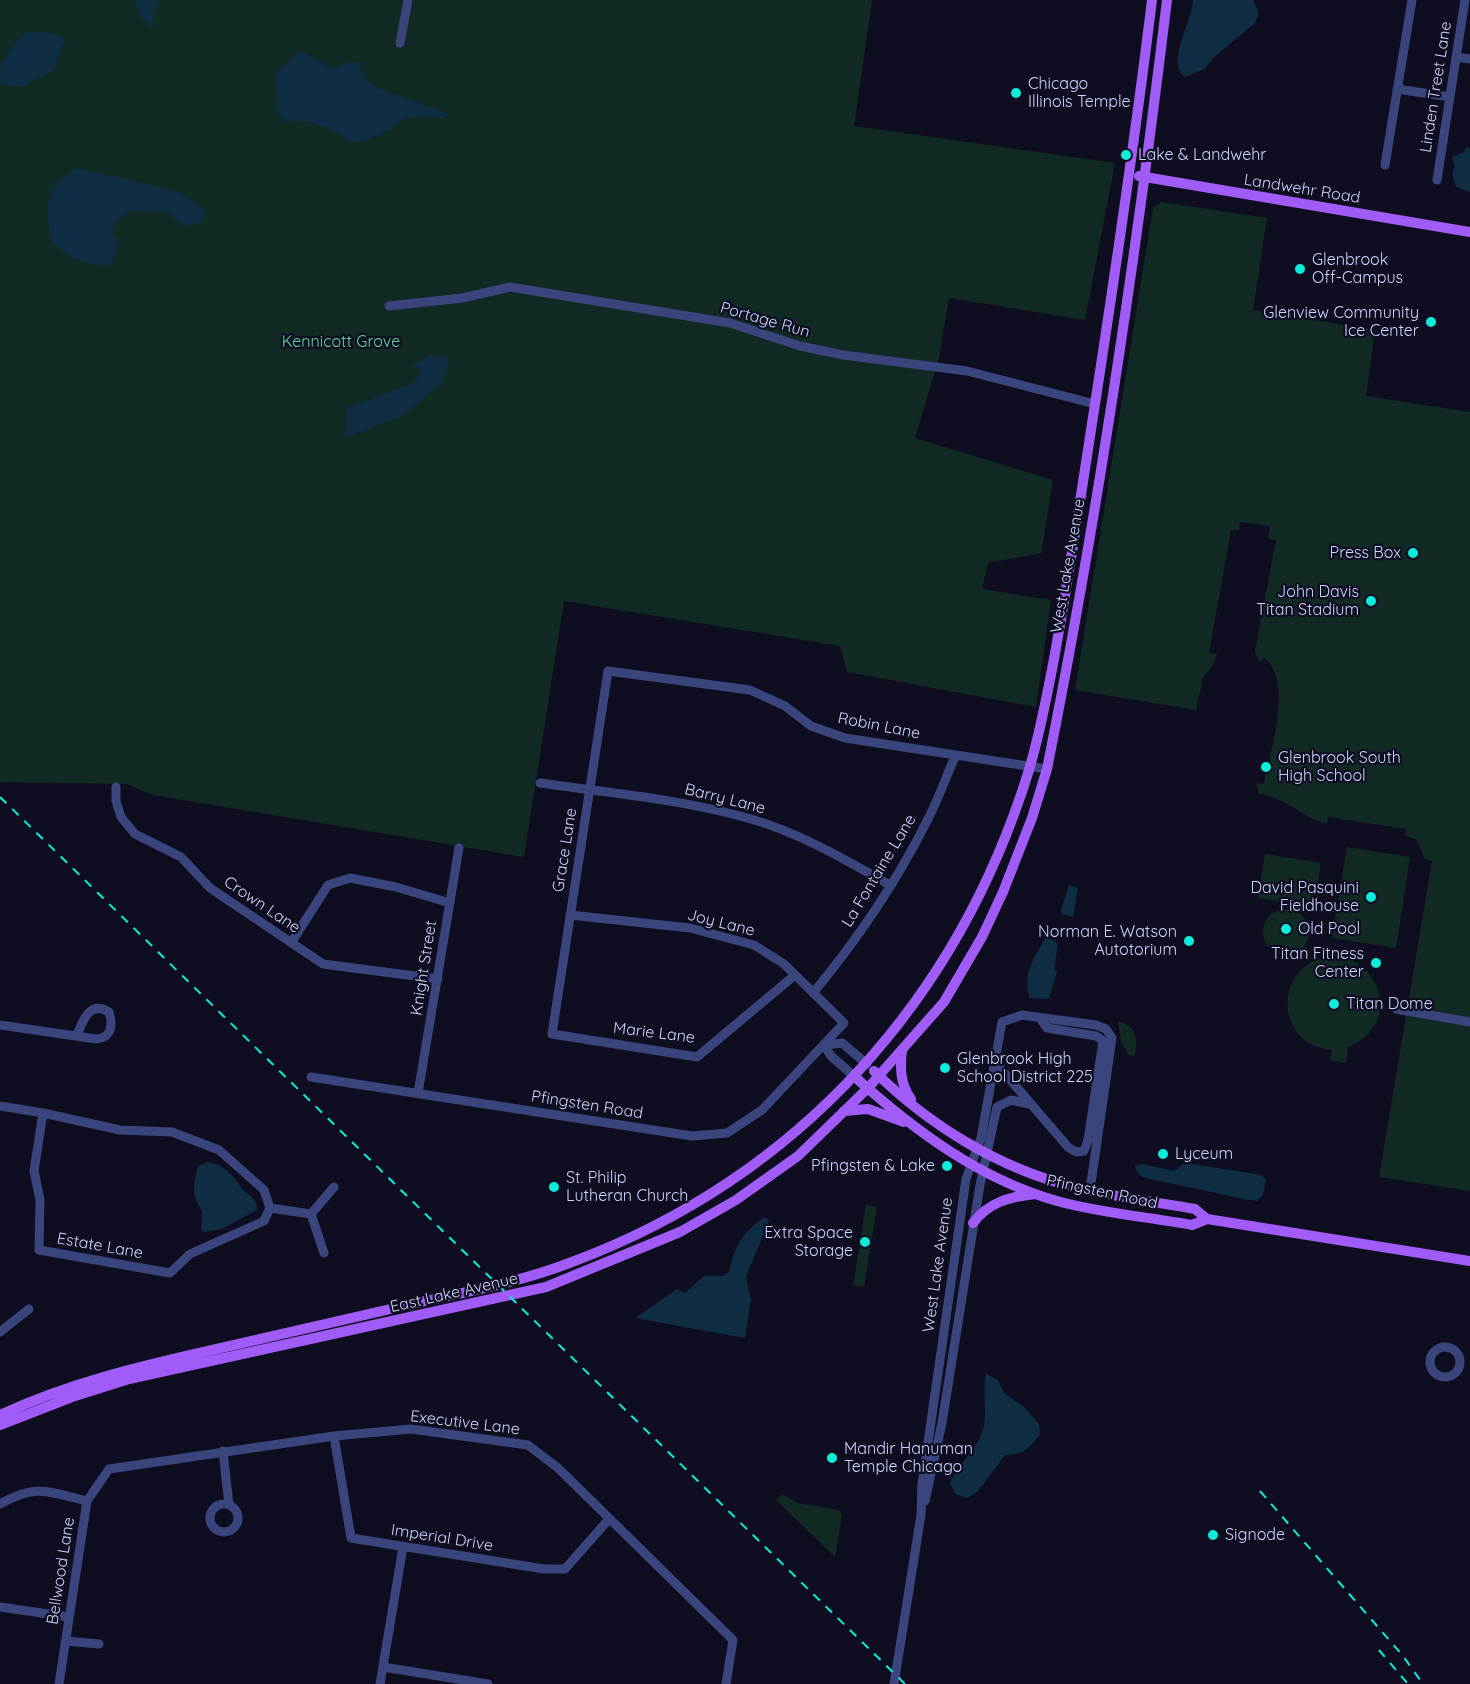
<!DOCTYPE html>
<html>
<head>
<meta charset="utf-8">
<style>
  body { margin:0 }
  canvas { display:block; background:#0e0e20 }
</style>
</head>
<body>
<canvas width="1470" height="1684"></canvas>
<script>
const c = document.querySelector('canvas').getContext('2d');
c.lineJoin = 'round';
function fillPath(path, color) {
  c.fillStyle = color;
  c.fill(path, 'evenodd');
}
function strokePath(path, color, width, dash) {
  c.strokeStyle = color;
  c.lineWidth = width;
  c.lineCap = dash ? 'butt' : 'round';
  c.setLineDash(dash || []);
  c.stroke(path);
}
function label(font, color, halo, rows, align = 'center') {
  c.font = font + ' Quicksand,sans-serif';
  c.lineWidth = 4.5;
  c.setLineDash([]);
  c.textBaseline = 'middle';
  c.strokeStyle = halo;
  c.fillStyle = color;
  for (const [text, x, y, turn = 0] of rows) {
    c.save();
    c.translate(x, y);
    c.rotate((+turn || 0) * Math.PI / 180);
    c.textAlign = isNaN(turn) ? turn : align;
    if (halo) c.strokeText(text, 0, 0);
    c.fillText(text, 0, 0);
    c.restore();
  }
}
fillPath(new Path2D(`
  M0,0h872l-18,126 261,37 -30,157 -136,-22 -10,60 -24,80 138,42 -12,73 -53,10 -6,26 69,11 -15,107 -189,-35 -7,-26 -276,-45 -40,256 -371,-62 -26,-11 -127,-2z
  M1161,202l106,16 -14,92 122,20 -9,66 104,16v779l-91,-14 53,-316 -7,-2 -8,-19 -12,-5 1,-6 -78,-12 -1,7c-27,-7 -40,-27 -68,-30l-3,-11 8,1c6,-31 30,-103 0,-126l-5,4 -4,-11 21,-111 -8,-1 2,-13 -30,-4 -1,8h-8l-22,123 8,1 -3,9 -11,15 -7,32 -121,-20 78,-482z
  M1347,847l63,10 -14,91 -64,-10z
  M1265,854l56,9 -7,44 -56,-9z
  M1263 932a23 23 0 1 1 46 0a23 23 0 1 1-46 0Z
  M1338,956c49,10 59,73 10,91l-2,16 -16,-3 2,-10c-62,-5 -58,-94 6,-94z
  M1118,1021c19,5 20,19 17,35l-6,-1 -8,-13z
  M866,1205l11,2 -13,80 -11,-2z
  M782,1494l15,9 42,7 3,4 -7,43 -59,-57z`), '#112a24');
fillPath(new Path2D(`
  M134,0h27l-7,9 -1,19 -13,-11z
  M1193,0h60l6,13 -4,10 -42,35 -8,11 -20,8c-20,-15 8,-56 8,-77z
  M45,32l20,6 -11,32 -32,17 -22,-4c0,-28 6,-31 26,-50z
  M298,52c20,3 18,10 35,16l10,-5h15l10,19 14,8 67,24 -5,6 -11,-4 -30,2c-16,17 -30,20 -53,25 -20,-15 -39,-26 -64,-21l-8,-7 -2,-42z
  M1466,147l4,1v44l-14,-5 -4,-13 3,-8 -3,-9 12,-5z
  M78,168l101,24 26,17 -4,14 -19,3 -15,-14 -39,-1 -15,15v8l6,12 -8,19c-23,3 -42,-8 -60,-22 -4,-36 -10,-54 27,-75z
  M430,355l18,3 -3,21 -42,37 -57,21 1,-29 67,-25 8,-14 -11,-3z
  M1069,885l9,3 -5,29 -11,-3 -1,-4z
  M1046,937l12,6 -4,26 3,3 -8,27 -19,-1c-9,-23 5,-42 16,-61z
  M208,1162c15,2 25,13 33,25 6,9 16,9 16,23l-35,19 -18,3 -3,-3 1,-18c-11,-16 -9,-27 -4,-45z
  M1142,1164l32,7 9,-7h9l70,11 4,5 -3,15 -6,6 -13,-2 -94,-20c-8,-2 -14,-4 -15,-13z
  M763,1218h4l2,3 -23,56 5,23 -6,38 -110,-20 42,-29 8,4 19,-17h19l6,-4c7,-28 11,-36 34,-54z
  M986,1374l11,5 8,15 18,12 16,18 1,10c-10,14 -17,21 -35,21l-27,36 -11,7 -12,-4 -5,-11c8,-19 27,-33 33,-53 5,-19 -1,-37 3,-56z`), '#0f2d43');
strokePath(new Path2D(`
  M400,43l8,-43
  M1456,57l14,2
  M1397,89l53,8
  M1385,165l27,-165
  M1437,180l28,-180
  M389,306l73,-8 48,-11 220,36 70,23 43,9 124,16 128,33
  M540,783c70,10 142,16 211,36 49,14 95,41 139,66
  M116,787v14l5,16 14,17 46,23 29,31 113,76 115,15
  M291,943l37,-58 22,-7 46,9 54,16
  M795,975l-98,82 -145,-23 56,-363 142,19 35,16 26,20 34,12 202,31
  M813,993c45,-54 84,-112 115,-174 11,-21 18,-43 28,-64
  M1396,1009l74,13
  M0,1025l96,14c16,-1 17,-14 13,-27 -19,-12 -26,8 -32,23
  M824,1045l18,-2 25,21
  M824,1045l7,11 24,21
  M995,1062l73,85 8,5 8,-1 4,-11 15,-99 -7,-5 -49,-8 -8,-11
  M311,1077l381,59 35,-3 35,-23 82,-87 -60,-59 -30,-19 -64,-17 -120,-13
  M418,1093l41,-245
  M0,1106l43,7
  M43,1113l77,17 52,2 47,18 45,40 6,18 -6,13 -74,33 -20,19 -131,-23 1,-50 -6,-29z
  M270,1208l41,6 23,-27
  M311,1214l13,39
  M0,1332l29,-23
  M1430 1362a15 15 0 1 1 30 0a15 15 0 1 1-30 0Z
  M334,1436l17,102 193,31h21l44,-50
  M223,1451l6,54
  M925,1501l17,-78 38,-238 17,-78 14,-7 18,4
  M0,1504c37,-21 48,-12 87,-3
  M210 1518a14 14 0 1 1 28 0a14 14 0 1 1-28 0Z
  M0,1607l69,10
  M66,1641l33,3
  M383,1667l105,17
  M59,1684l28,-183 22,-32 225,-33 77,-7 117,16 30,23 175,172 -7,44
  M380,1684l23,-137
  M894,1684l27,-169 1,-31 44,-305 15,-41 21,-116 20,-7 74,10 10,4 6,9 -22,152`), '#3b457d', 9);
strokePath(new Path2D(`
  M1139,176l331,56
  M902,1050c-2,18 -2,34 9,49
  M874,1071c55,54 124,97 200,116 40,10 81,15 121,22l12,10 263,42
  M855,1077c59,53 124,102 202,124 43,12 91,16 135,24l15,-6
  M844,1111l24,-2 36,13
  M973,1223c16,-21 36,-26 62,-29
  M0,1415c67,-31 137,-48 208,-64 71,-17 142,-33 213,-49 51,-11 102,-21 151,-40 227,-85 386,-262 457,-492 11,-37 18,-74 25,-111 13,-72 24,-144 35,-216 23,-148 45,-295 63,-443
  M0,1425l72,-28 57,-18 417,-92 134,-55 56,-32 62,-44 70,-68 76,-86 38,-65 21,-45 29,-74 15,-49c51,-254 89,-512 120,-769`), '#a15cf7', 10);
strokePath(new Path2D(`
  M0,797l905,887
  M1260,1491l143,165 20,28
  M1379,1650l29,34`), '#0cecda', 2, [9, 8]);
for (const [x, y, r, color] of [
  [1016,93,6,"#0cecda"],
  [1126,155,6,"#0cecda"],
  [1300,269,6,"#0cecda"],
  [1431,322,6,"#0cecda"],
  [1413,553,6,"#0cecda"],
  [1371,601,6,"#0cecda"],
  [1266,767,6,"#0cecda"],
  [1371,897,6,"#0cecda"],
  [1286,929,6,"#0cecda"],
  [1189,941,6,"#0cecda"],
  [1376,963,6,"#0cecda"],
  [1334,1004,6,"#0cecda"],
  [945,1068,6,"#0cecda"],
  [1163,1154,6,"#0cecda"],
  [947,1166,6,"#0cecda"],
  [554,1187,6,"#0cecda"],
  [865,1242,6,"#0cecda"],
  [832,1458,6,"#0cecda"],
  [1213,1535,6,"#0cecda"]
]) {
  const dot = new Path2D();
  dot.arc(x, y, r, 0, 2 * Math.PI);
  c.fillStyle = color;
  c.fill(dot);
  strokePath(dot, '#0e0e20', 2);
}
label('16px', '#cfd2fd', '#0e0e20', [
  ["Chicago",1028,84],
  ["Illinois Temple",1028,102],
  ["Lake & Landwehr",1138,155],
  ["Glenbrook",1312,260],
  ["Off-Campus",1312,278],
  ["Glenview Community",1419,313,"right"],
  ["Ice Center",1419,331,"right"],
  ["Press Box",1401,553,"right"],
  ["John Davis",1359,592,"right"],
  ["Titan Stadium",1359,610,"right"],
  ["Glenbrook South",1278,758],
  ["High School",1278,776],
  ["David Pasquini",1359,888,"right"],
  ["Fieldhouse",1359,906,"right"],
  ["Old Pool",1298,929],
  ["Norman E. Watson",1177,932,"right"],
  ["Autotorium",1177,950,"right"],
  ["Titan Fitness",1364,954,"right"],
  ["Center",1364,972,"right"],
  ["Titan Dome",1346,1004],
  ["Glenbrook High",957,1059],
  ["School District 225",957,1077],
  ["Lyceum",1175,1154],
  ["Pfingsten & Lake",935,1166,"right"],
  ["St. Philip",566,1178],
  ["Lutheran Church",566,1196],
  ["Extra Space",853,1233,"right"],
  ["Storage",853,1251,"right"],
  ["Mandir Hanuman",844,1449],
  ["Temple Chicago",844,1467],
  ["Signode",1225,1535]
], 'left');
label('16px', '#cfd2fd', '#0e0e20', [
  ["Linden Treet Lane",1436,87,-81],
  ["Landwehr Road",1302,189,9],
  ["Portage Run",765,320,16],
  ["West Lake Avenue",1068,566,-80],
  ["Robin Lane",879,726,11],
  ["Barry Lane",725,799,14],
  ["Grace Lane",565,850,-81],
  ["La Fontaine Lane",879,871,-59],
  ["Crown Lane",262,905,34],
  ["Joy Lane",721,923,14],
  ["Knight Street",424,968,-81],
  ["Marie Lane",654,1033,7],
  ["Pfingsten Road",587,1105,9],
  ["Pfingsten Road",1102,1192,12],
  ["Estate Lane",100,1246,10],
  ["West Lake Avenue",938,1265,-82],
  ["East Lake Avenue",454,1293,-13],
  ["Executive Lane",465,1423,7],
  ["Imperial Drive",442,1538,9],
  ["Bellwood Lane",61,1571,-81]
]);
label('16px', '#5fd9a4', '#0e0e20', [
  ["Kennicott Grove",341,342]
]);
</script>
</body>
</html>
